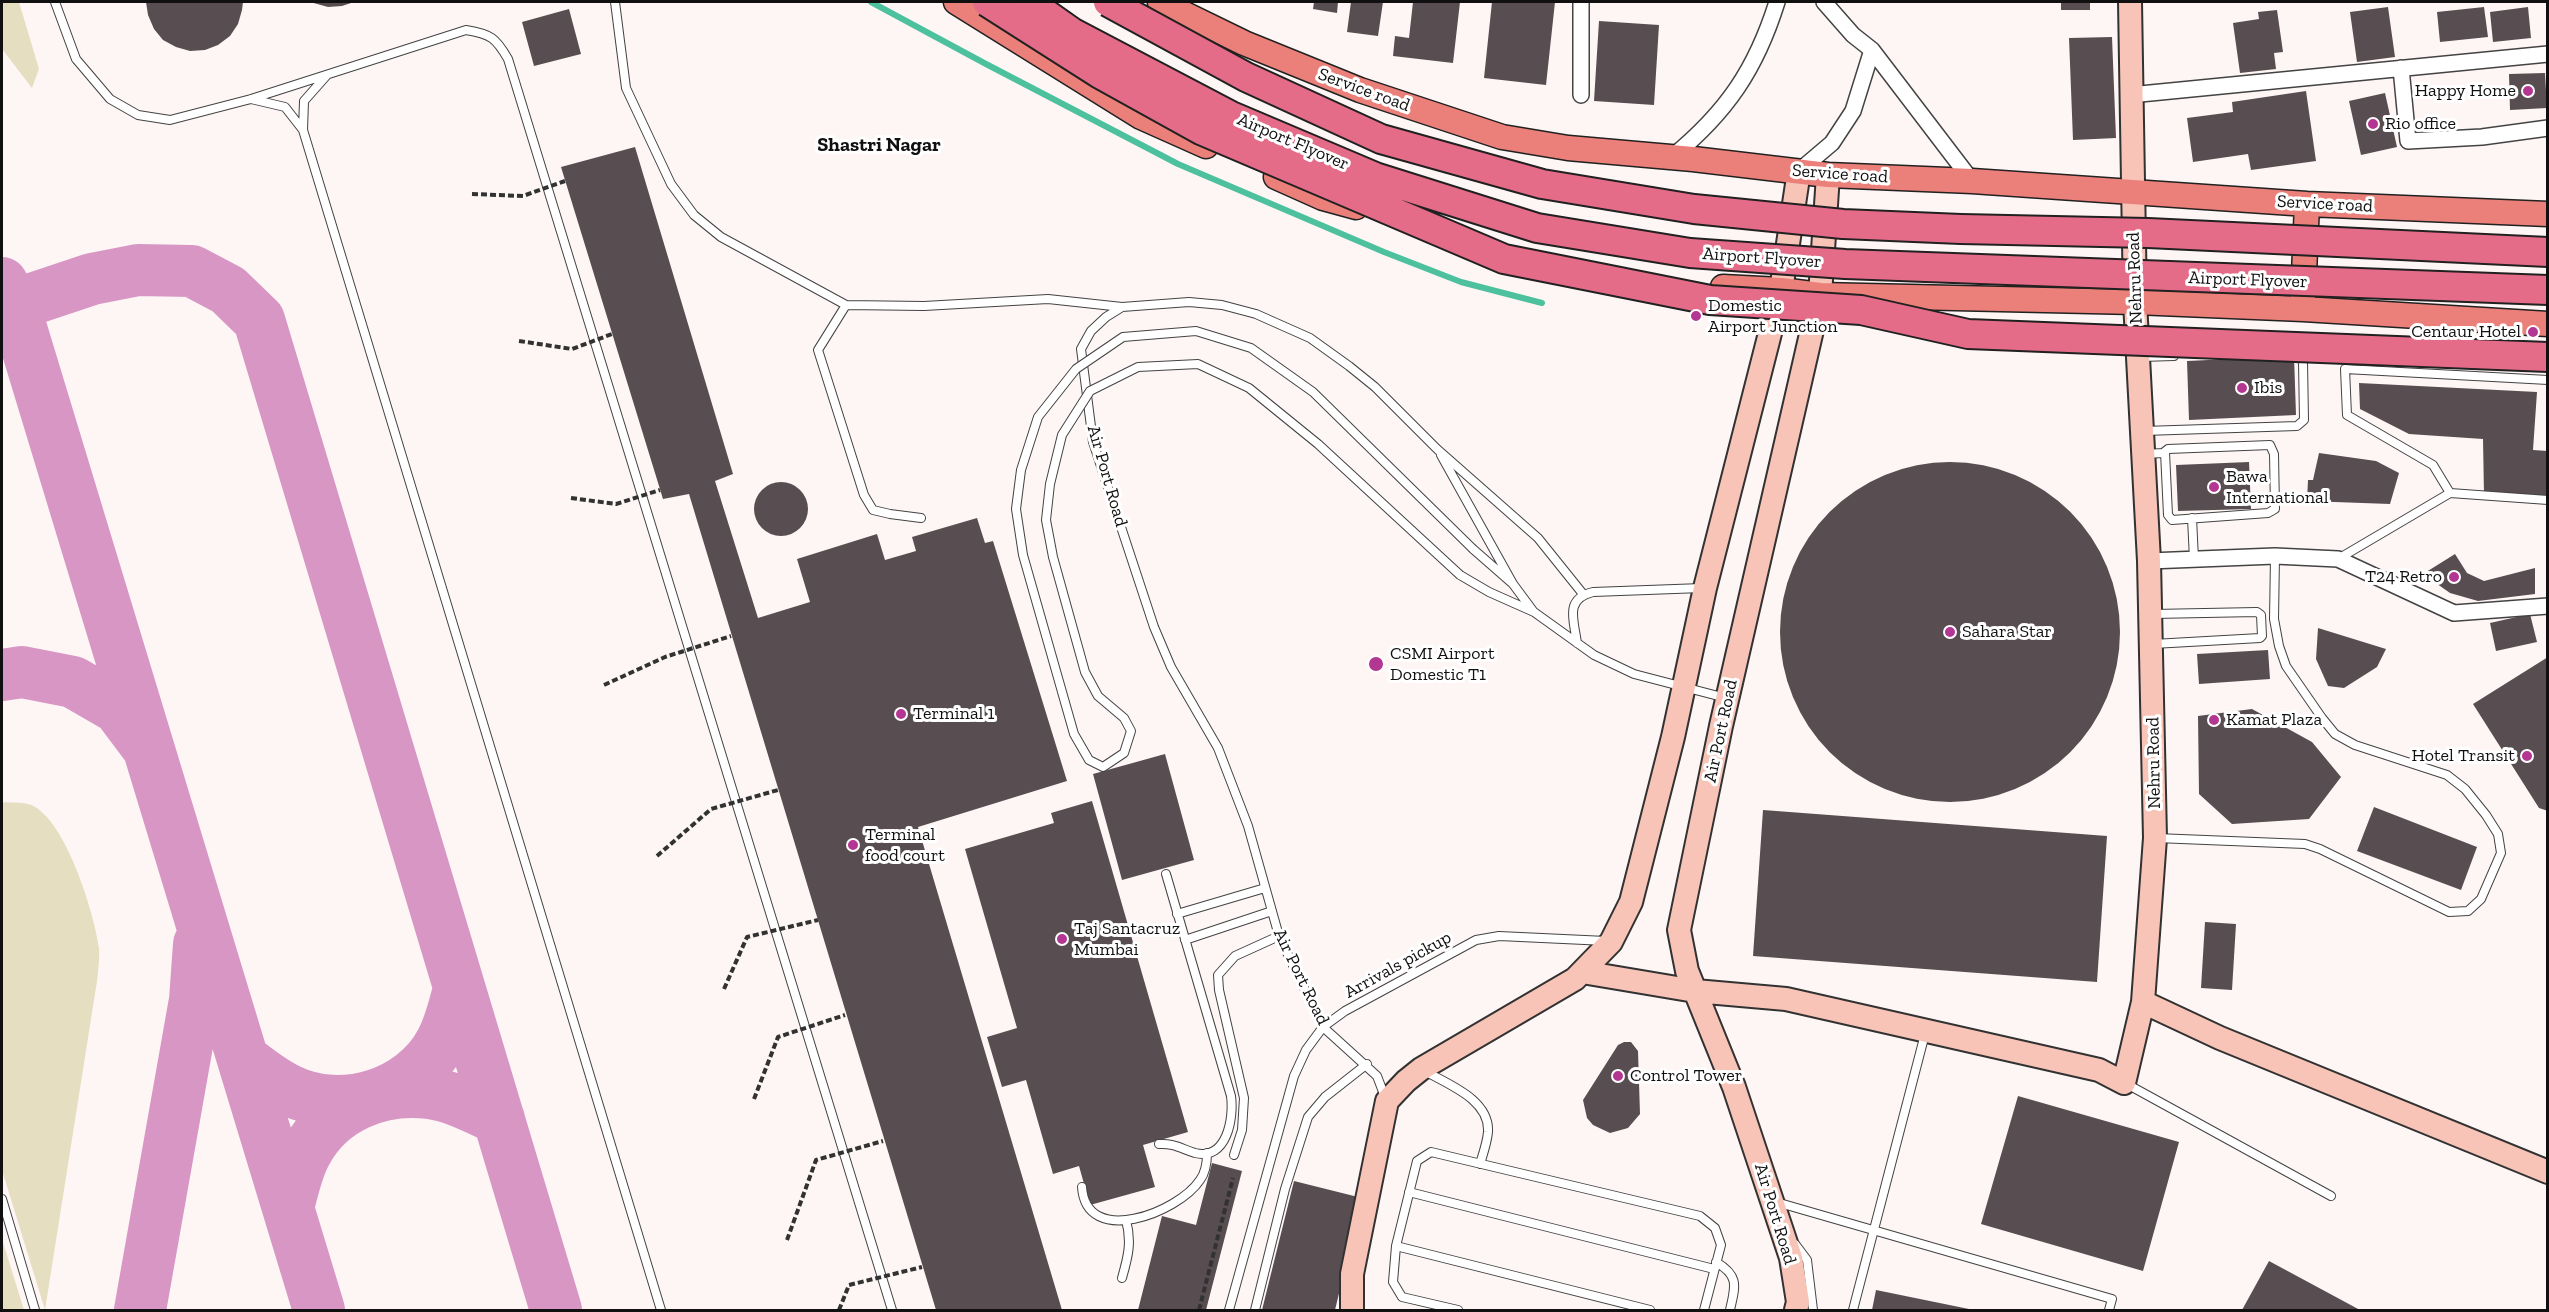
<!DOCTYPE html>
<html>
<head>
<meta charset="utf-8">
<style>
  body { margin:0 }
  #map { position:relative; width:2549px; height:1312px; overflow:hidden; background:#fef6f5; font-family:"Zilla Slab",serif }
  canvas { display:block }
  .frame { position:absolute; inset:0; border:3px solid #101010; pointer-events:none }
</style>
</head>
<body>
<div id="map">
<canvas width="2549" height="1312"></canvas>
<div class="frame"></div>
</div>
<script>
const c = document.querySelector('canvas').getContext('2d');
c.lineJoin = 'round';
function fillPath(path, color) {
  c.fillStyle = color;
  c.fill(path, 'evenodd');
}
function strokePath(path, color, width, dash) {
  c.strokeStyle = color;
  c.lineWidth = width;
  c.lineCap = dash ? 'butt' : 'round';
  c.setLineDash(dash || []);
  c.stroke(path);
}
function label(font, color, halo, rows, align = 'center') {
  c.font = font + ' "Zilla Slab",serif';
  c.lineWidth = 6;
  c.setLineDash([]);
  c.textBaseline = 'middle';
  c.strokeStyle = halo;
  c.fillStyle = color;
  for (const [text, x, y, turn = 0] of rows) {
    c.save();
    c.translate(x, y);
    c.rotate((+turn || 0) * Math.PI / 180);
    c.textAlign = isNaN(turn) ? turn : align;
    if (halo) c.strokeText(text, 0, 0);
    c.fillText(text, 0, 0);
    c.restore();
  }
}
fillPath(new Path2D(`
  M2,2h17l20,67 -7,19 -30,-39z
  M5,802c7,1 16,0 23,2 36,9 67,111 71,144 1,11 -1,22 -2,33l-52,329 -43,-140v-366z
  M2,1239l22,71h-22z`), '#e6dec1');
strokePath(new Path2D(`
  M871,2l115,62 192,100 206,88 77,30 81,21`), '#4dc09e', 6);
strokePath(new Path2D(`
  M2,283l12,22 305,1005
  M2,309l90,-30 46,-9 54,1 36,19 31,30 297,990
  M2,675l20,-3 51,10 45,26 27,36
  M243,1059c14,11 29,23 46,31 53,26 124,4 152,-48 9,-16 13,-35 18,-53
  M288,1208c5,-19 9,-40 19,-57 24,-44 74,-64 122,-58 24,3 48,16 70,26
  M140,1310l55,-310 4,-56`), '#d896c4', 52);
fillPath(new Path2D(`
  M146,2h97l-1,8 -4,14 -8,12 -12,9 -13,5 -15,1 -14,-4 -13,-7 -9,-11 -6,-14z
  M310,2h44l-12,4 -14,1z
  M1314,2h24l-1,11 -24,-4z
  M1351,2h32l-5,34 -31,-4z
  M1413,2h47l-7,61 -60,-7 2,-20 14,2z
  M1492,2h63l-9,83 -62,-7z
  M2061,2h29v8h-29z
  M2388,7l7,50 -38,5 -7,-50z
  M2484,7l4,30 -48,5 -3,-30z
  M2528,7l3,31 -38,4 -3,-30z
  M569,9l12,45 -47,12 -12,-44z
  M2277,10l6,42 -9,1 2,16 -36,4 -7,-50 26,-4 -1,-7z
  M1599,21l60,4 -5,80 -60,-4z
  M2112,37l4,101 -43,2 -4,-102z
  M2545,73l2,35 -37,2 -1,-36z
  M2306,91l10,70 -65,9 -3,-16 -55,8 -6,-44 46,-6 -1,-10z
  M2385,93l12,54 -36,8 -12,-54z
  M635,147l98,327 -18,7 43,137 52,-16 -13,-43 80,-25 8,26 31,-9 -4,-14 65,-19 8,25 8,-2 74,240 -149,46 144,483h-126l-247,-816 -26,5 -102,-332z
  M2294,356l2,59 -107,5 -2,-59z
  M2359,383l178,9 -4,58 15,1v44h-64l-1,-56 -74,-5 -49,-25z
  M2319,453l57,8 23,12 -9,31 -83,-3 1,-21h5z
  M1780 632a170 170 0 1 1 340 0a170 170 0 1 1-340 0Z
  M2249,462l2,47 -73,2 -2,-46z
  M754 509a27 27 0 1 1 54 0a27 27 0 1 1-54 0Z
  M2455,554l12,19 17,8 51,-13v26l-57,7 -28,-8 -27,-19z
  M2530,614l7,28 -41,9 -6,-28z
  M2318,628l68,21 -9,18 -33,21 -16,-2 -12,-27z
  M2268,650l2,29 -71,5 -2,-30z
  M2548,657v154l-9,-3 -66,-104z
  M2252,709l60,33 29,35 -32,42 -77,5 -33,-30 -1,-78z
  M1165,754l29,106 -72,20 -29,-106z
  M1092,801l96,331 -45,13 12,42 -65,18 -11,-39 -26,8 -27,-94 -24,7 -15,-50 30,-9 -52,-179 89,-26 -3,-10z
  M2374,807l103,40 -16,43 -104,-39z
  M1763,810l344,26 -10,146 -344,-26z
  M2205,922l31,2 -4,66 -31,-2z
  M1624,1042h7l7,9 2,63 -12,14 -18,5 -17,-8 -6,-7 -4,-18 35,-55z
  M2018,1096l161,46 -36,129 -162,-47z
  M1212,1163l30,8 -36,139h-68l24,-94 34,9z
  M1294,1181l68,17 -27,112h-73z
  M2269,1261l91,49h-118z
  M1876,1290l93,19v1h-97z`), '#584e51');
const lane = new Path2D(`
  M55,2l21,57 34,40 28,16 32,5 81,-21 215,-69c25,4 30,8 42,29l384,1251
  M615,2l11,86 45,96 23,31 27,22 125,68 78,1 124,-7 74,8
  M327,75l-23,26 -1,29 358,1180
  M251,99l34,8 18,23
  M846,305l-28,45 46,145 9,15 17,4 31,4
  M2141,357l33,-1
  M2144,431l153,-5 7,-6 -1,-58 -7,-8
  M2145,454l18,-1 5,-4 102,-4 4,9 1,55 -7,4 -96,7 -4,-5 -3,-63
  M1441,455l72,129
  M2450,493l-17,-28 -86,-50 -2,-46 203,11
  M2192,518l2,41
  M1473,549l40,35 20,27
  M2338,559l112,-66 98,7
  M1460,575l29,17 45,20 60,43 40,19 92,24
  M2153,614l104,-2 4,3 1,21 -2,2 -107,6
  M1577,643c-3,-23 -13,-44 16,-51l109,-4
  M2156,838l149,6 15,5 129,63 19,-1 13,-12 20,-46 -3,-19 -12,-19 -21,-26 -18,-14 -92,-30 -20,-11 -13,-16 -36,-52 -7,-20 -5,-27 1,-63
  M1177,914l88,-26
  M1185,940l87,-29
  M1423,1070c24,14 67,29 65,62 -1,11 -5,22 -8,32
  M2125,1083l206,113
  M1385,1097l-8,-21 -54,-49 -44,-91 -31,-110 -30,-78 -47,-81 -17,-40 -61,-185 -12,-93 10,-18 15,-14 16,-10 67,-5 33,3 34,9 54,24 39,28 26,21 62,62 101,89 45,56
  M1159,1144c14,-1 23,5 36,9 32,8 39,-35 36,-57l-65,-222
  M1234,1155l8,-25 2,-32 -25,-108 -1,-15 17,-19 44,-20
  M1082,1187c4,61 96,26 118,-7 6,-8 7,-17 7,-27
  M1409,1192l305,77
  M2,1199l33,111
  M1776,1202l336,97 -3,11
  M1795,1244l12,16 6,50
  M1396,1246l254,64
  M1716,1262c24,14 19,25 14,48
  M1122,1278c6,-21 10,-36 4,-58
  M1229,1310l65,-234 12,-26 17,-23 22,-16 131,-71 23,-4 107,5
  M1255,1310l30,-121 23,-72 17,-20 42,-33
  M1458,1310l-56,-13 -9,-15 3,-36 21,-85 14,-9 269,64 15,12 6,17 -17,65
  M1853,1310l72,-276`);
const street = new Path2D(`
  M1581,2v93
  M1824,2l29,33 19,15 100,131
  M2401,68l7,73 74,-4 66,-9
  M2130,95l418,-41
  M1672,157c55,-45 84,-88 105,-155
  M1799,171l33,-28 21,-32 19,-61
  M2149,561l126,-5 63,3 116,54 94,-7`);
const secondary = new Path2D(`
  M1582,972l113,19 91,8 313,71 25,13 19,-81 12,-164 -6,-277 -14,-259 -5,-300
  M2143,1002l77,36 328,134
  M1352,1310v-36l35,-173 19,-20 15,-12 154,-90 36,-37 20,-40 42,-165 32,-149 76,-298 18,-119
  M1796,1310l2,-8 -7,-44 -57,-171 -47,-116 -8,-41 42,-204 99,-431 8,-120`);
const primary = new Path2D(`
  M956,2l185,115 65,29
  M1160,2l84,41 116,47 142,47 66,11 125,11 135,16 144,6 335,23 241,10
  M1276,177l47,21 33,9
  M1723,287l58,3 39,5 315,7 168,7 245,15
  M2303,297l4,-93`);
strokePath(lane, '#434343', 10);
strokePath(street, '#434343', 18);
strokePath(secondary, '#323232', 26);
strokePath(primary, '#212121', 27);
strokePath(new Path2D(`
  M1199,1310l34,-132`), '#323232', 4, [6, 3]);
strokePath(lane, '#fff', 8);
strokePath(street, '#fff', 15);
strokePath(secondary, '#f7c4b7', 22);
strokePath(primary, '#ea8079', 24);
const laneBridge = new Path2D(`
  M1460,575l-142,-131 -69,-56 -51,-24 -60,3 -48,24 -28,44 -12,49 -4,36 7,37 32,115 13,24 26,22 7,13 -7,22 -21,14 -14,-7 -15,-26 -51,-179 -7,-46 5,-39 17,-53 38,-48 47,-32 73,-6 55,17 62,44 160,157`);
const highwayBridge = new Path2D(`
  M987,2l113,72 101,56 303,129 206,41 151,10 107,24 580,23
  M1029,2l44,31 158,83 144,61 162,51 153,25 155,11 703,26
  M1108,2l138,75 135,62 161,45 152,25 149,15 118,5 187,4 400,19`);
strokePath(laneBridge, '#434343', 10, []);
strokePath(highwayBridge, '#212121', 32, []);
strokePath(new Path2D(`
  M472,194l51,2 42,-15
  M519,341l53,8 40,-15
  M571,498l45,6 44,-14
  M604,685l61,-28 66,-21
  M657,856l54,-47 67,-19
  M724,989l23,-52 71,-17
  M754,1099l24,-62 67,-22
  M787,1240l29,-80 67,-19
  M839,1310l10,-25 73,-18`), '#323232', 4, [6, 3]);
strokePath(laneBridge, '#fff', 8);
strokePath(highwayBridge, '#e56c89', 28);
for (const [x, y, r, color] of [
  [2528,91,6,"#b33692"],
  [2373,124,6,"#b33692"],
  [1696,316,6,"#b33692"],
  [2533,332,6,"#b33692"],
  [2242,388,6,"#b33692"],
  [2214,487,6,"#b33692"],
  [2454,577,6,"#b33692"],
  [1950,632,6,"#b33692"],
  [1376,664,8,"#b33692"],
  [901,714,6,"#b33692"],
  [2214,720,6,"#b33692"],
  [2527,756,6,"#b33692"],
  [853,845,6,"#b33692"],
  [1062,939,6,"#b33692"],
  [1618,1076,6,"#b33692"]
]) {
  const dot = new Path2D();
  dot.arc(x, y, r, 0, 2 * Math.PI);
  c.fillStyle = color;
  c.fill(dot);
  strokePath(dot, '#fff', 2);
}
label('18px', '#101010', '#fff', [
  ["Service road",1364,90,20],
  ["Airport Flyover",1293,142,23],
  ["Service road",1840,174,4],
  ["Service road",2325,204,3],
  ["Airport Flyover",1762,258,4],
  ["Nehru Road",2135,278,-92],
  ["Airport Flyover",2248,280,2],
  ["Air Port Road",1107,476,74],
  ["Air Port Road",1721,731,-78],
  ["Nehru Road",2154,763,-91],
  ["Arrivals pickup",1398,965,-29],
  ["Air Port Road",1301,977,64],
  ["Air Port Road",1775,1214,73]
]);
label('18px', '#101010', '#fff', [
  ["Happy Home",2516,91,"right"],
  ["Rio office",2385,124],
  ["Domestic",1708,306],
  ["Airport Junction",1708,327],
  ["Centaur Hotel",2521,332,"right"],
  ["Ibis",2254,388],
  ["Bawa",2226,477],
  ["International",2226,498],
  ["T24 Retro",2442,577,"right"],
  ["Sahara Star",1962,632],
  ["CSMI Airport",1390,654],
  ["Domestic T1",1390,675],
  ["Terminal 1",913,714],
  ["Kamat Plaza",2226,720],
  ["Hotel Transit",2515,756,"right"],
  ["Terminal",865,835],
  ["food court",865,856],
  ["Taj Santacruz",1074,929],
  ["Mumbai",1074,950],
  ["Control Tower",1630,1076]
], 'left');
label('bold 20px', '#101010', '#fff', [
  ["Shastri Nagar",879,145]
]);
</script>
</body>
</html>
